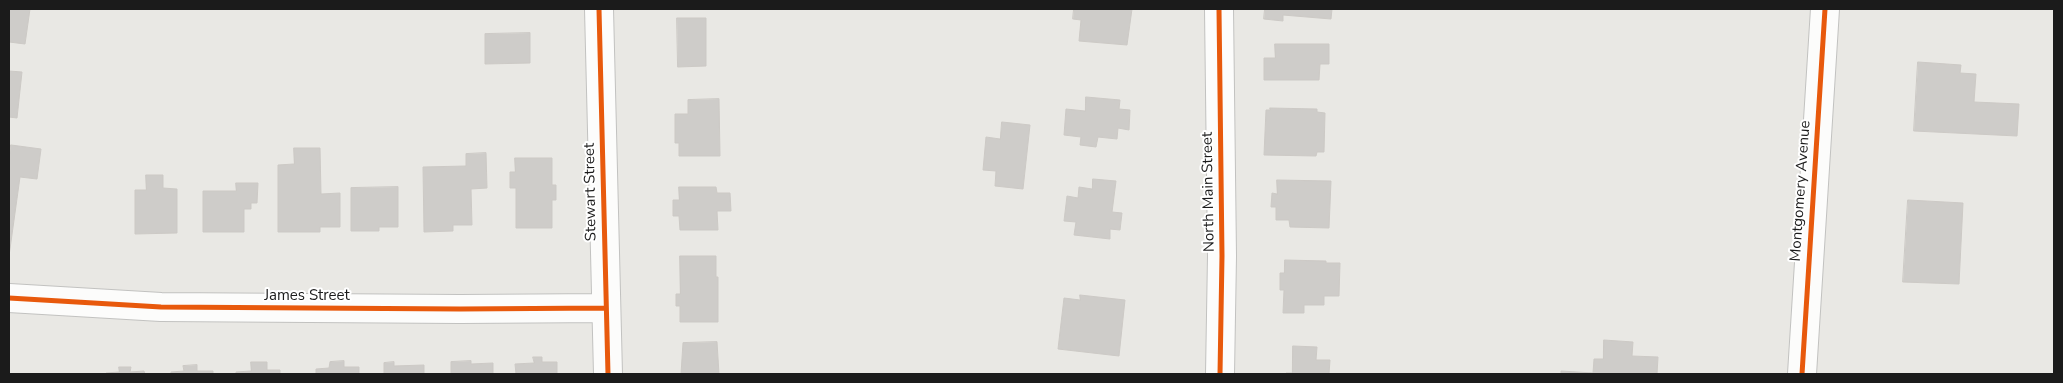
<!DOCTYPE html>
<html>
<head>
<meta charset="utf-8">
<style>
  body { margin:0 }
  #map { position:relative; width:2063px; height:383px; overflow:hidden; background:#e9e8e4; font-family:"Nunito Sans",sans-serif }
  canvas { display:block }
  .frame { position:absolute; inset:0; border:10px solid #1b1b1b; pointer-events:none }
</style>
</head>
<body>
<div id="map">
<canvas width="2063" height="383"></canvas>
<div class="frame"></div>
</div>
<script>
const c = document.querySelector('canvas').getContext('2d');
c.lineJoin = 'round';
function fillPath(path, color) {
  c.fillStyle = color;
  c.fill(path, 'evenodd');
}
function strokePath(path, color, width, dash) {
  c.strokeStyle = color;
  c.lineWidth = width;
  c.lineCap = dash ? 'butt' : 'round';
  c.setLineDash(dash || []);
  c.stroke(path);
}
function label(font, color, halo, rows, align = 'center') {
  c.font = font + ' "Nunito Sans",sans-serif';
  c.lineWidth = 4;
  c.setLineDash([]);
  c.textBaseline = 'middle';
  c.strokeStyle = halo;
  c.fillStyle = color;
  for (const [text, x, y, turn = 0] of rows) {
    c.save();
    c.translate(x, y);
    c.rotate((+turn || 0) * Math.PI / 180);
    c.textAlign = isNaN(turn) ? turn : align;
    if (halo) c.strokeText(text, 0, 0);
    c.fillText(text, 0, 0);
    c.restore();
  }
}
const building = new Path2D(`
  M9,9h21l-5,35 -16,-2z
  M1074,9h58l-5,36 -48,-4 2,-21 -8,-1z
  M1265,9h67l-1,10 -48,-4v6l-19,-2z
  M677,18h29v48l-28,1z
  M530,33v30l-45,1v-30z
  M1275,44h54v20h-9l-1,16h-55v-22h11z
  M1918,62l43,3 -1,8 16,1 -2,28 45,2 -2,32 -103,-5z
  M9,71l13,1 -5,46 -8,-1z
  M1086,97l34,3 -1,9 11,1 -1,20 -11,-2 -1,11 -19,-2 -2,10 -16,-2 1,-8 -17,-2 2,-26 19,2z
  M719,99l1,57h-41v-13h-4v-29h13v-14z
  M1270,108l47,1v3l8,1 -1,39h-7l-1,4 -52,-1 2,-45h4z
  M1002,122l28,3 -7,64 -28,-3 1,-15 -13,-1 3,-33 14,2z
  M11,145l30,4 -4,30 -17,-2 -11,79v-98z
  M294,148h26l1,46 19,-1v34h-20v5h-42v-67l16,-1z
  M486,153l1,35 -16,1 1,36h-19v6l-29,1 -1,-65 43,-1v-12z
  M515,158h37v27h4v15h-4v28h-36v-40h-6v-16h5z
  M146,175h17v13l14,1v44l-42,1v-44h11z
  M1093,179l23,2 -4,31 10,1 -2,17 -10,-1v10l-36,-4 2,-13 -12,-1 3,-25 11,2 1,-11 13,2z
  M1277,180l54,1 -2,47 -39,-1 -1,-7h-13v-13h-5l1,-14 5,1z
  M236,183h22l-1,20h-6v6h-7v23h-41v-41h33z
  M398,187v40h-19v4h-28v-43z
  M679,187h37l1,6h13l1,18h-14l1,19h-38l-1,-14h-6v-16h6z
  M1908,200l55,3 -4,81 -56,-2z
  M680,256h36v21h2v45h-38v-16h-4v-12h4z
  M1285,260l41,1v2h14l-1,33h-15v9h-20v8h-21l1,-23h-4v-17h4z
  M1080,295l45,5 -6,56 -61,-7 6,-51 16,2z
  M1604,340l29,2 -1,14 26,1 -1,17h-96v-3l32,2 1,-14h9z
  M717,342l2,32h-38l2,-31z
  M1293,346l24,1 -1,13h14l-1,14h-43v-1h6z
  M533,357h9v5h15v12h-41l-1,-10 19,-1z
  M344,361v6h15v7h-43v-5l13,-1 1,-6z
  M471,361v3l22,-1v11h-42v-12z
  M251,362h16v8h13v4h-44v-2l15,-1z
  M394,362v4l30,-1v9h-40v-11z
  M197,365v6h16v3h-42v-2l13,-1 -1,-5z
  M119,367h12l-1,5 14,-1 1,3h-39v-1l13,-1z`);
fillPath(building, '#ceccc9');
strokePath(building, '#ccc9c5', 1);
const minor = new Path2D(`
  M599,9l9,365
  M1219,9l3,247 -2,118
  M9,298l152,9 299,2 146,-1
  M1802,374l23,-365`);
strokePath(minor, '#c2c2c0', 30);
strokePath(minor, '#fcfcfb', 28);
strokePath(new Path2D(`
  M599,9l9,365
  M1219,9l3,247 -2,118
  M9,298l152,9 299,2 146,-1
  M1802,374l23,-365`), '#e8590c', 5);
label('15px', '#1b1b1b', '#fff', [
  ["Montgomery Avenue",1801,191,-86],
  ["Stewart Street",591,192,-91],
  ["North Main Street",1209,192,-91],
  ["James Street",307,296]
]);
</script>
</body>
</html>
